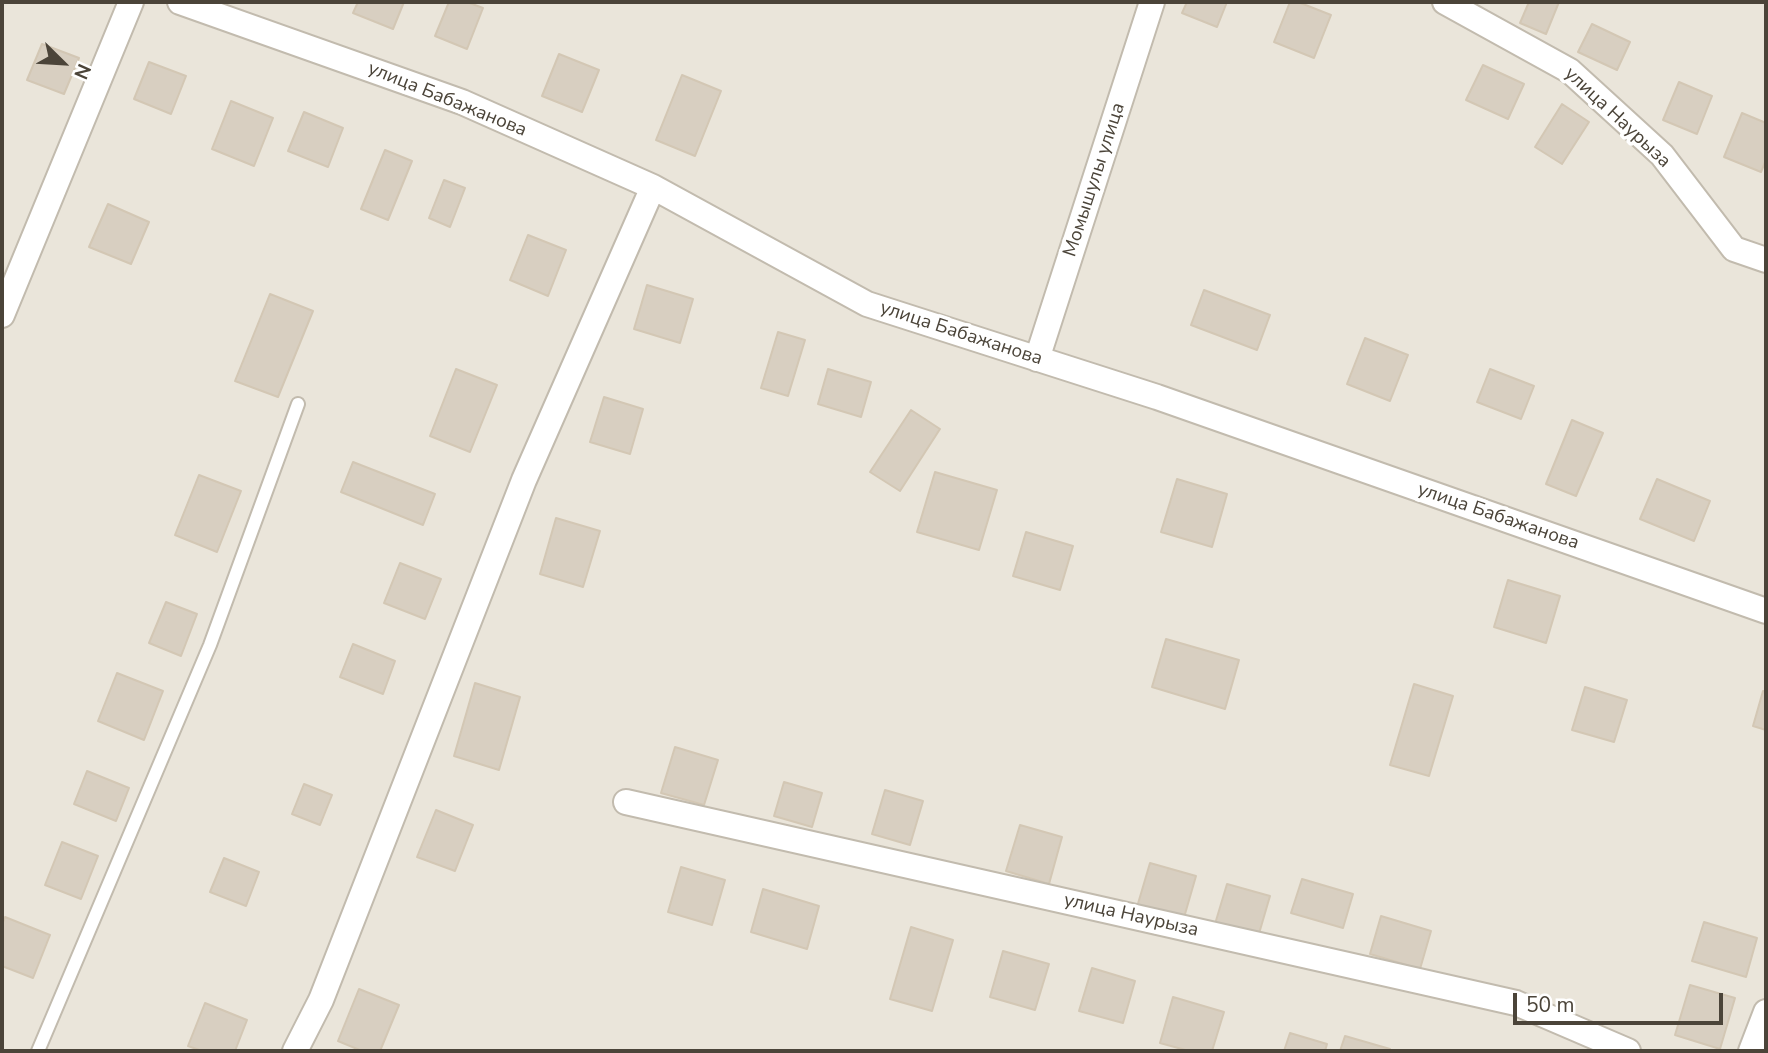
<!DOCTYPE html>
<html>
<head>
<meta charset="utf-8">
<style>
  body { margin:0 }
  #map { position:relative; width:1768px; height:1053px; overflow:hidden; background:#f6f3ec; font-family:"Nunito Sans",sans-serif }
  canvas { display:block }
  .frame { position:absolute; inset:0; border:4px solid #4b4439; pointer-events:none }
  .north { position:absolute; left:28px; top:28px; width:70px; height:70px; -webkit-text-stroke:5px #fff; paint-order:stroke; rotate:114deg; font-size:19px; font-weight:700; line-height:28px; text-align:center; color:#4b4439 }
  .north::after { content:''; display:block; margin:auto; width:24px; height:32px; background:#4b4439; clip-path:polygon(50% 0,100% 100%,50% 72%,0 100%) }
  .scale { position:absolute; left:1513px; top:993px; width:210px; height:32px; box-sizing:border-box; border:4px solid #4b4439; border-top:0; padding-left:9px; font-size:21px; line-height:24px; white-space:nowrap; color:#4b4439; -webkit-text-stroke:5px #fff; paint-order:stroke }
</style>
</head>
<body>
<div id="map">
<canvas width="1768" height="1053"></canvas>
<div class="frame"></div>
<div class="north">N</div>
<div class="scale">50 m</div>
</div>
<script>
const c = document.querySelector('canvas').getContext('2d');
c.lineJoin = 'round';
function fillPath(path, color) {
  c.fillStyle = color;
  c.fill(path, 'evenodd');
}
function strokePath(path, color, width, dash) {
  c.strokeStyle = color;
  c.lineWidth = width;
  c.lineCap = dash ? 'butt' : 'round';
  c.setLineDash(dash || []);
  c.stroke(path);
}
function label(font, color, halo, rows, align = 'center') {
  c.font = font + ' "Nunito Sans",sans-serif';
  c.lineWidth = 7;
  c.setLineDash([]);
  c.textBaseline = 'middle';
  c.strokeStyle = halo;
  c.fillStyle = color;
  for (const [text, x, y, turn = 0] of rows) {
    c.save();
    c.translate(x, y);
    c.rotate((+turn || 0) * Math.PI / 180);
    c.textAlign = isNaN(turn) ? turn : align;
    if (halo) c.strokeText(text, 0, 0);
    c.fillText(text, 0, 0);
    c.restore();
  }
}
fillPath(new Path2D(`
  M2,2h1764v1049h-1764z`), '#eae5da');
const building = new Path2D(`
  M358,2h46l-11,27 -40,-16z
  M449,2h18l16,6 -16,41 -32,-13z
  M1187,2h40l-10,25 -35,-14z
  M1290,2h8l33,13 -17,43 -40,-16z
  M1529,2h30l-13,32 -26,-11z
  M1592,24l38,18 -13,28 -39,-18z
  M42,44l37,14 -15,36 -37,-14z
  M559,54l40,16 -17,42 -40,-16z
  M149,62l37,14 -15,38 -37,-15z
  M1483,65l41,19 -16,35 -42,-19z
  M682,75l39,16 -26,65 -39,-16z
  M1679,82l33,14 -15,38 -34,-14z
  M231,101l42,17 -19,48 -42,-17z
  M1562,104l27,18 -27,42 -27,-17z
  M304,112l39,16 -15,39 -40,-16z
  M1742,113l24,10v37l-5,12 -37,-15z
  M385,150l27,11 -24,59 -27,-11z
  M444,180l21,8 -15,39 -21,-9z
  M108,204l41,18 -18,42 -42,-17z
  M528,235l38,15 -18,46 -38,-16z
  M647,285l46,14 -13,44 -46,-14z
  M1204,290l66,25 -13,35 -66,-25z
  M270,294l43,17 -35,86 -43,-16z
  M778,332l27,8 -17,56 -27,-8z
  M1365,338l43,17 -18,46 -43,-17z
  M456,369l41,16 -27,67 -40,-16z
  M828,369l43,13 -10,35 -43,-13z
  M1490,369l44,17 -13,33 -44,-17z
  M604,397l39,12 -13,45 -40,-12z
  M911,410l29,19 -40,62 -30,-19z
  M1572,420l31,13 -27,63 -30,-12z
  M353,462l82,32 -12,31 -82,-33z
  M935,472l62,18 -18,60 -62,-18z
  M199,475l42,16 -24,61 -42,-17z
  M1177,479l50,15 -15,53 -51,-15z
  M1657,479l53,22 -16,40 -54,-22z
  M556,518l44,13 -17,56 -43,-13z
  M1026,532l47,14 -13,44 -47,-14z
  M400,563l41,16 -16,40 -41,-16z
  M1508,580l52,16 -14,47 -52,-16z
  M166,602l31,12 -16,42 -32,-13z
  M1166,639l73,21 -14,49 -73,-22z
  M353,644l42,17 -12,33 -43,-17z
  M117,673l46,18 -19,49 -46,-19z
  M475,683l45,14 -21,73 -45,-14z
  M1414,684l39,12 -24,80 -39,-11z
  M1585,687l42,13 -13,42 -42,-12z
  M1763,691h3v39l-13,-4z
  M675,747l43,13 -14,45 -43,-12z
  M87,771l42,17 -13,33 -42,-17z
  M784,782l38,11 -10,34 -38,-11z
  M304,784l28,11 -12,30 -28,-11z
  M885,790l38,11 -13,44 -38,-11z
  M436,810l37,15 -18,46 -38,-14z
  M1020,825l42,12 -13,47 -43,-13z
  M62,842l36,14 -17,43 -36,-14z
  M224,858l35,14 -13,34 -36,-14z
  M1150,863l46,13 -13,45 -46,-14z
  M681,867l44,13 -13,45 -44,-13z
  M1302,879l51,15 -10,34 -52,-15z
  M1227,884l43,12 -12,41 -43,-13z
  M763,889l56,17 -12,43 -56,-17z
  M1381,916l50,15 -11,38 -50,-15z
  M5,917l45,18 -17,43 -31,-12v-41z
  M1704,922l53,16 -11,39 -54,-16z
  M911,927l42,13 -21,71 -42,-12z
  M1003,951l46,13 -14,46 -45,-13z
  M1092,968l43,13 -12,42 -44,-12z
  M1690,985l45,13 -15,51 -45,-14z
  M359,989l40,16 -19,46h-18l-24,-10z
  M1173,997l51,15 -12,39h-23l-29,-8z
  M205,1003l42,17 -12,31h-33l-14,-5z
  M1290,1033l37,11 -2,7h-41z
  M1345,1036l45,13v2h-50z`);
fillPath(building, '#d8cfc1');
strokePath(building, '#d3c7b4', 2);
const service = new Path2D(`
  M38,1051l172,-406 88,-241`);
const minor = new Path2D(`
  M180,2l282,100 191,85 214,117 290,93 609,214
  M1445,2l125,69 92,84 72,94 32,11
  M2,315l129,-313
  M1037,359l115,-357
  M626,802l890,201 112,48
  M295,1051l26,-51 203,-520 129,-293
  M1751,1051l15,-39`);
strokePath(service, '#c2bbae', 16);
strokePath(minor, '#c2bbae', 28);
strokePath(service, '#fff', 12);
strokePath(minor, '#fff', 24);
label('19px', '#4b4439', '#fff', [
  ["улица Бабажанова",447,100,22],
  ["улица Наурыза",1617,118,43],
  ["Момышулы улица",1095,180,-72],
  ["улица Бабажанова",961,334,18],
  ["улица Бабажанова",1498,517,19],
  ["улица Наурыза",1131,916,13]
]);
</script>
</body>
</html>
